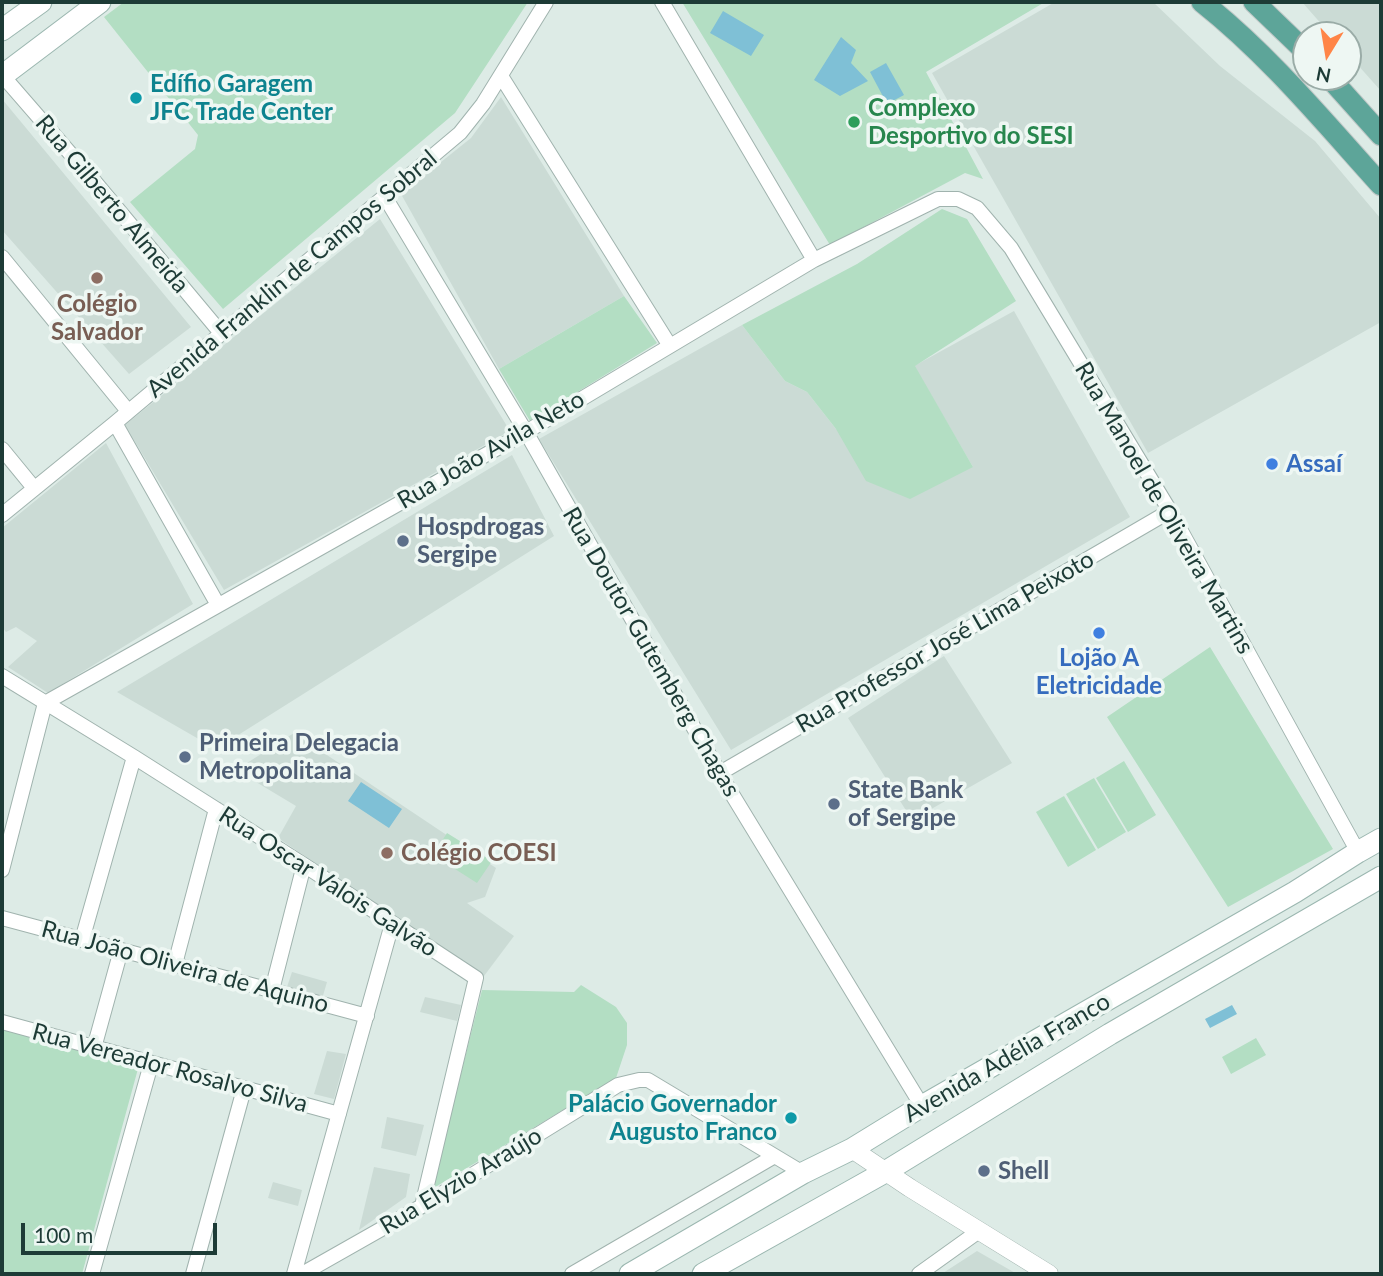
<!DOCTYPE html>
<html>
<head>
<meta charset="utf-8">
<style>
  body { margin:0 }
  #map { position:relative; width:1383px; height:1276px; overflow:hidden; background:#ddebe6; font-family:Lato,sans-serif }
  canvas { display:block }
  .frame { position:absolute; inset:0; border:4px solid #1d3b36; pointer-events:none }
  .north { position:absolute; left:1292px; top:21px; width:70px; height:70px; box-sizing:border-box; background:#eef7f3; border:2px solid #9aaca7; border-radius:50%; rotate:191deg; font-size:19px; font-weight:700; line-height:28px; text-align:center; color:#1d3b36 }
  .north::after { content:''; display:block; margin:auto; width:24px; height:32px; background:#ff8547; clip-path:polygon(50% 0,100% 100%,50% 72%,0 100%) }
  .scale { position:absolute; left:21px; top:1223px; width:196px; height:32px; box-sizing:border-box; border:4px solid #1d3b36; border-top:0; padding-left:9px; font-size:21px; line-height:24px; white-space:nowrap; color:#1d3b36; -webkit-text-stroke:5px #eef7f3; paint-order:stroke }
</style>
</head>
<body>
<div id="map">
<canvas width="1383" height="1276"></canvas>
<div class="frame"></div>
<div class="north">N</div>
<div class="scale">100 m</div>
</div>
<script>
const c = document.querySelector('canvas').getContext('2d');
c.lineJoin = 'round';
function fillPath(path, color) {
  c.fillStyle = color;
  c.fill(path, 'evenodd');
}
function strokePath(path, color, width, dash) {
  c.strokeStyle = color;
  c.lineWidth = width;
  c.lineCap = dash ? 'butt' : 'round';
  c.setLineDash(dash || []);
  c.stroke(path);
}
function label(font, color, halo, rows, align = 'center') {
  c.font = font + ' Lato,sans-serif';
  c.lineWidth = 7;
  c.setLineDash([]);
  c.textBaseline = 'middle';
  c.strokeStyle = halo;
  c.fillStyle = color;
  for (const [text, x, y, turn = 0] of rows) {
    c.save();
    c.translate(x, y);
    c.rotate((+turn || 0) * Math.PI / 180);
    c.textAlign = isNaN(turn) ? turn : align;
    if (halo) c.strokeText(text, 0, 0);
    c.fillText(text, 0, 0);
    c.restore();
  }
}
fillPath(new Path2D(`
  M1055,2h98l67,64 95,75 66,78v103l-233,131 -216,-380z
  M1302,2h79v89l-33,-37v-19h-17z
  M501,97l123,199 -125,73 -98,-175 70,-56z
  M2,99l189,228 -62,47 -127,-144z
  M380,219l130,212 -286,159 -99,-165z
  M1014,311l116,206 -399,233 -192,-311 203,-114 43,56 22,11 29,37 137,38 -59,-101z
  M106,443l87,161 -145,89 -40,-26 29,-26 -21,-14 -10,5 -4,-5v-99z
  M512,455l42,81 -338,213 -99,-57z
  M944,656l68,107 -100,57 -64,-102z
  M294,733l202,135 -11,29 -18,6 47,33 -30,40 -206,-138 18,-32 -60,-36z
  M292,972l35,10 -5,17 -36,-9z
  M425,997l36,8 -4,16 -37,-9z
  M327,1051l19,3 -12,45 -20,-5z
  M387,1117l37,8 -8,31 -35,-8z
  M374,1167l36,7 -4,23 -47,33z
  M273,1182l29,8 -4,16 -30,-8z
  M977,1251l40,23 -74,-1z`), '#cbdbd5');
fillPath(new Path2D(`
  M124,2h404l-73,111 -232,196 -93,-107 65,-53 3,-14 -94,-118z
  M682,2h363l-119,70 57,107 -18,-6 -135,72z
  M942,209l25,10 49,82 -101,65 58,101 -63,32 -44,-18 -30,-52 -29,-37 -22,-11 -43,-56 115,-61z
  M624,296l33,47 -127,78 -31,-52z
  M1210,647l123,202 -105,58 -121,-190z
  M1124,761l32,54 -28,17 -32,-54z
  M1094,778l32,54 -28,17 -32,-55z
  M1064,796l32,54 -28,17 -32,-55z
  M447,833l45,28 -15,22 -44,-28z
  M581,985l35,22 11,16v22l-11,33 -184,111 50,-199 92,2z
  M2,1028l137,37 -57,209h-80z
  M1256,1038l10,17 -35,19 -9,-17z`), '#b3dec3');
fillPath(new Path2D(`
  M723,11l41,24 -13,21 -41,-23z
  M841,37l15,13 -5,13 17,18 -28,15 -26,-16z
  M886,63l18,32 -17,9 -17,-32z
  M361,782l41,27 -13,19 -41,-27z
  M1232,1005l5,9 -27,14 -5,-9z`), '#7fc0d6');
const minor = new Path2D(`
  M662,2l152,258
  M3,76l92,106 126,151
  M501,76l169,270
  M385,197l141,235 198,349 198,325
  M2,257l126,154
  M115,423l103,182
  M2,449l32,39
  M2,515l113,-92 345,-290 23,-29 63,-102
  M2,676l132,81 170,108 172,113 -54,228
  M720,773l450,-262
  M2,870l43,-167 481,-271 288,-172 124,-61h20l19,9 34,40 159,263 188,341
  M2,918l365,98
  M82,940l52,-183
  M175,964l41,-155
  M272,990l32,-125
  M2,1022l337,92
  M94,1048l27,-98
  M92,1274l59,-210
  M193,1274l51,-185
  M294,1274l98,-350
  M302,1274l120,-68 196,-121 21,-5h9l155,93
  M572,1274l201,-117
  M919,1274l60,-43`);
const tertiary = new Path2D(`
  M852,1149l58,39 139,86`);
const secondary = new Path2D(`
  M2,30l39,-28
  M2,76l98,-74
  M630,1274l173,-101 49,-24 70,-43 373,-214 63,-40 23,-13
  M703,1274l182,-102 225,-138 271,-157`);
const primary = new Path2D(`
  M1202,2c67,53 122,120 179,183
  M1254,2l52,50
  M1329,77l52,58`);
strokePath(minor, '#a0b3ae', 16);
strokePath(tertiary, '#a0b3ae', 19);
strokePath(secondary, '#9bb7b0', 23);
strokePath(primary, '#c0c8c7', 23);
strokePath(minor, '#fff', 14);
strokePath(tertiary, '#fff', 18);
strokePath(secondary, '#fff', 21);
strokePath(primary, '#5da599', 21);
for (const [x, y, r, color] of [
  [136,98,7,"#0f9aa8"],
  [854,122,7,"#2e9e5b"],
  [97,278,7,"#8d6e63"],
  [1272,464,7,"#3f7fe0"],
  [403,541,7,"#5c6f8a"],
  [1099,633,7,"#3f7fe0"],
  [185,757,7,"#5c6f8a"],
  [834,804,7,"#5c6f8a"],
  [387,853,7,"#8d6e63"],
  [791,1118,7,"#0f9aa8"],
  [984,1171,7,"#5c6f8a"]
]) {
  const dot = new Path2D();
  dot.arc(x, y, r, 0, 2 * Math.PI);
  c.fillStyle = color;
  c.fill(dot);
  strokePath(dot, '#eef7f3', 2.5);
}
label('bold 24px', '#0d838f', '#eef7f3', [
  ["Edífio Garagem",150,84],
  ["JFC Trade Center",150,112],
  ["Palácio Governador",777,1104,"right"],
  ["Augusto Franco",777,1132,"right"]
], 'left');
label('bold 24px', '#27864d', '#eef7f3', [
  ["Complexo",868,108],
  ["Desportivo do SESI",868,136]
], 'left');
label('24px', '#1d3b36', '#eef7f3', [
  ["Rua Gilberto Almeida",112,204,50],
  ["Avenida Franklin de Campos Sobral",292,274,-40],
  ["Rua João Avila Neto",491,450,-30],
  ["Rua Manoel de Oliveira Martins",1164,508,60],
  ["Rua Professor José Lima Peixoto",945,642,-30],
  ["Rua Doutor Gutemberg Chagas",651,652,60],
  ["Rua Oscar Valois Galvão",328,882,33],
  ["Rua João Oliveira de Aquino",185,967,15],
  ["Avenida Adélia Franco",1007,1058,-30],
  ["Rua Vereador Rosalvo Silva",170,1068,15],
  ["Rua Elyzio Araújo",461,1181,-31]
]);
label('bold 24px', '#785e54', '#eef7f3', [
  ["Colégio",97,304],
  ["Salvador",97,332],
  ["Colégio COESI",401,853,"left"]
]);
label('bold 24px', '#366cbe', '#eef7f3', [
  ["Assaí",1286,464],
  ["Lojão A",1099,658,"center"],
  ["Eletricidade",1099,686,"center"]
], 'left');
label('bold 24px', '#4e5e75', '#eef7f3', [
  ["Hospdrogas",417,527],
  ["Sergipe",417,555],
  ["Primeira Delegacia",199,743],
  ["Metropolitana",199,771],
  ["State Bank",848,790],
  ["of Sergipe",848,818],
  ["Shell",998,1171]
], 'left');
</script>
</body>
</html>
